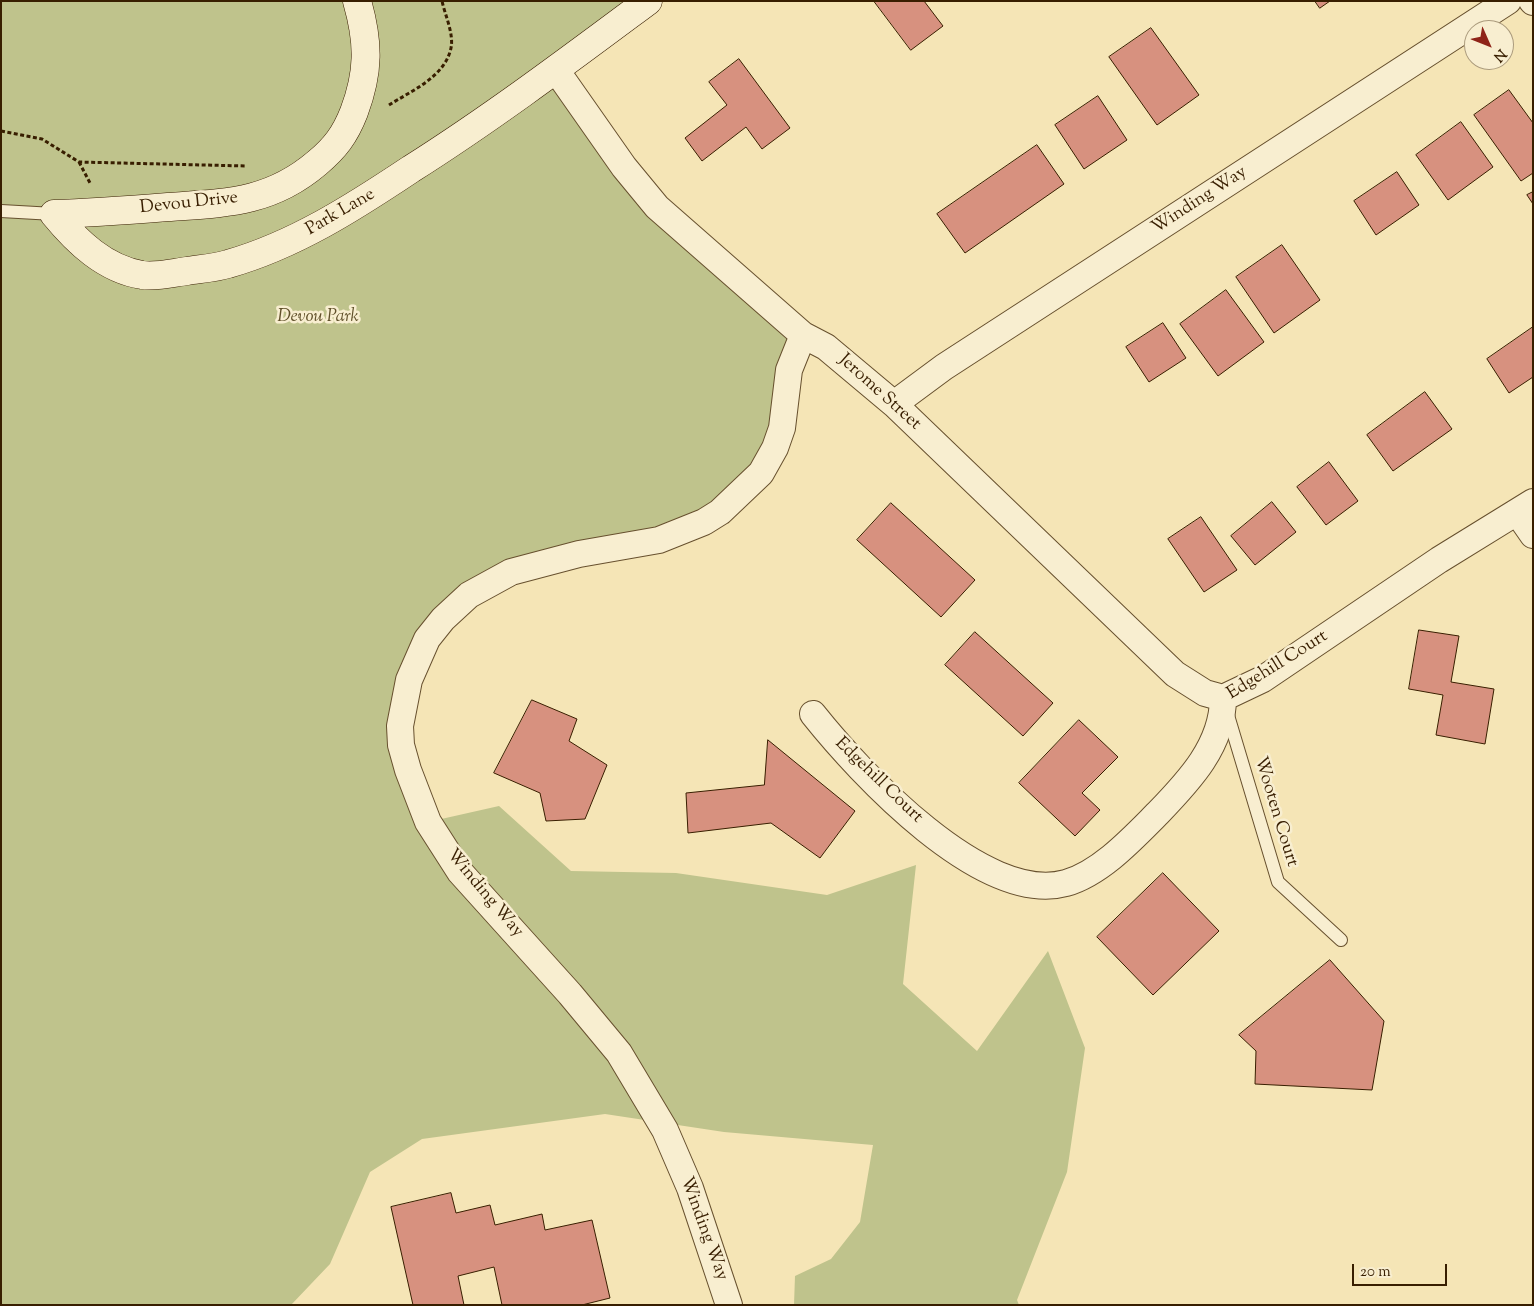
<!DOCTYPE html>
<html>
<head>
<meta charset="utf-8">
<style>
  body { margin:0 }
  #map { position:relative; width:1534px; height:1306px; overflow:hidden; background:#f5e5b6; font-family:"Sorts Mill Goudy",serif }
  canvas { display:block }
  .frame { position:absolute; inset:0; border:2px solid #381e00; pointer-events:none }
  .north { position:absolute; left:1464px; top:20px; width:50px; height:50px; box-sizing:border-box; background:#f8eed0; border:1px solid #ab9b7d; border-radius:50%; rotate:134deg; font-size:14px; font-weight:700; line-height:20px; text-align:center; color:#381e00 }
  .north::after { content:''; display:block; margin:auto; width:18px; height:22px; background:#8f2418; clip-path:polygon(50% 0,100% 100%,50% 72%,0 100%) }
  .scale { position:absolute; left:1352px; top:1264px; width:95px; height:22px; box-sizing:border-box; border:2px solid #381e00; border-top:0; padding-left:6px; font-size:15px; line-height:18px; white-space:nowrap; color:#381e00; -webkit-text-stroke:4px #f8eed0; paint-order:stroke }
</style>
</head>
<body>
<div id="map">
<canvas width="1534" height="1306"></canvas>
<div class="frame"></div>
<div class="north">N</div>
<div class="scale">20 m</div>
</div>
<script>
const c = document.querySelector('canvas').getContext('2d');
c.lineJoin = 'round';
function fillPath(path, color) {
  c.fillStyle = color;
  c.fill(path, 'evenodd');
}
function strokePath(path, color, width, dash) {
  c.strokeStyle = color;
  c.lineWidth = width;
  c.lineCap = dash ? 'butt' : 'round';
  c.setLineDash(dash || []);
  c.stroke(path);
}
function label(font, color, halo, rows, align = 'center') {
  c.font = font + ' "Sorts Mill Goudy",serif';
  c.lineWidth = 5;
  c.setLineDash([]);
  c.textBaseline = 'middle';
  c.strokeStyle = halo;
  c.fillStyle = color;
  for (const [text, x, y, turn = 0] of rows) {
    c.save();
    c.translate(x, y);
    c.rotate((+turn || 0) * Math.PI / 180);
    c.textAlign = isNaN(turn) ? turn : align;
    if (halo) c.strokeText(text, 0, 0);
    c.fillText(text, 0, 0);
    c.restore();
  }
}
fillPath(new Path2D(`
  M1,1h647l-92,69 68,97 179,168 -21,93 -62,84 -141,42 -136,65 -43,107 28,96 71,-16 72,65 105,2 151,22 89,-30 -13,119 74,67 71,-100 37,97 -18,124 -50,128 2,5h-225l1,-29 36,-17 29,-37 13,-77 -149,-13 -119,-18 -183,25 -52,33 -40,92 -39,41h-290z`), '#bfc38c');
const building = new Path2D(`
  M874,1h50l19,25 -32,24z
  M1315,1h15l-10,7z
  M1151,28l48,67 -42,30 -48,-68z
  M739,59l51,69 -28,21 -16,-22 -44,34 -17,-23 42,-33 -18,-23z
  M1509,90l24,33v50l-12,8 -47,-66z
  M1098,96l29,44 -43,29 -29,-44z
  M1461,122l32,45 -45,33 -32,-45z
  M1037,145l27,39 -99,69 -28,-39z
  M1397,172l22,33 -43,30 -22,-34z
  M1533,192v12l-6,-9z
  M1282,245l38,55 -46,33 -38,-56z
  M1226,290l38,52 -46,34 -38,-52z
  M1163,323l23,35 -37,24 -23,-35z
  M1533,327v50l-24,16 -22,-34z
  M1425,392l27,37 -59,42 -26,-36z
  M1329,462l29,39 -32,24 -29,-38z
  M1272,502l24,30 -41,33 -24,-29z
  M891,503l84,77 -34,37 -84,-77z
  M1201,517l36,53 -33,22 -36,-53z
  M1419,630l40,6 -8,46 43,7 -9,55 -49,-9 7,-40 -34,-6z
  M975,632l78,71 -30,33 -78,-71z
  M532,700l45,19 -8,22 38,24 -22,54 -39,2 -6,-28 -46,-20z
  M1079,720l39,37 -36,36 18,17 -25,26 -56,-53z
  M768,740l87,71 -35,47 -49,-35 -83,10 -2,-40 78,-8z
  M1163,873l56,58 -66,64 -56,-58z
  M1330,960l54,61 -12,69 -117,-6 1,-33 -17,-16z
  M451,1193l5,20 34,-8 5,20 47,-11 3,16 47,-10 18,78 -28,7h-80l-8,-38 -36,9 6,29h-51l-22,-98z`);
fillPath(building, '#d7917f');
strokePath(building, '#381e00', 1);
const lane = new Path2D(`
  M1,211l53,3
  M1227,712l51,170 63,58`);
const street = new Path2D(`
  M1532,1l1,1
  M556,70l68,97 33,40 146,128 23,12 68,57 281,270 30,19 18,5
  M894,404l50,-37 564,-366
  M1517,512l16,23
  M1223,698l40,-19 176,-119 94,-58
  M813,714c47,59 170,192 253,169 35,-10 67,-45 92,-70 31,-32 65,-68 65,-115
  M729,1305l-39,-117 -25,-58 -46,-77 -49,-59 -110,-122 -32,-50 -20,-52 -7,-25 -1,-19 9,-46 18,-41 16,-20 26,-24 42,-23 68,-18 80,-14 45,-18 16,-10 41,-39 14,-25 7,-20 7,-58 14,-35`);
const secondary = new Path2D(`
  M54,214c23,28 51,55 88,61 15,2 30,-2 45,-4 13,-2 28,-3 41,-7 67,-19 126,-57 183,-95 82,-52 159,-110 237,-168
  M54,214c38,-1 76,-4 114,-7 58,-4 102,-4 149,-44 18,-15 28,-28 37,-51 15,-40 15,-69 3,-111`);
strokePath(lane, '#67502e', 14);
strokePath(street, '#67502e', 28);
strokePath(secondary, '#381e00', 29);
strokePath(new Path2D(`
  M389,105c22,-14 56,-28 62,-57 3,-14 -6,-33 -9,-47
  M1,131l41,8 37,23 167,4
  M79,162l11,21`), '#381e00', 3, [4, 2.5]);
strokePath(lane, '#f8eed0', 12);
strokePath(street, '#f8eed0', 26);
strokePath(secondary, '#f8eed0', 28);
label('18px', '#381e00', '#f8eed0', [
  ["Winding Way",1200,201,-33],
  ["Devou Drive",189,204,-6],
  ["Park Lane",341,213,-30],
  ["Jerome Street",879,393,42],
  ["Edgehill Court",1278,666,-32],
  ["Edgehill Court",878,781,44],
  ["Wooten Court",1275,812,73],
  ["Winding Way",484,894,50],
  ["Winding Way",703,1229,70]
]);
label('italic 18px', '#60502a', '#f8eed0', [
  ["Devou Park",318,318]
]);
</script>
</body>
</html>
